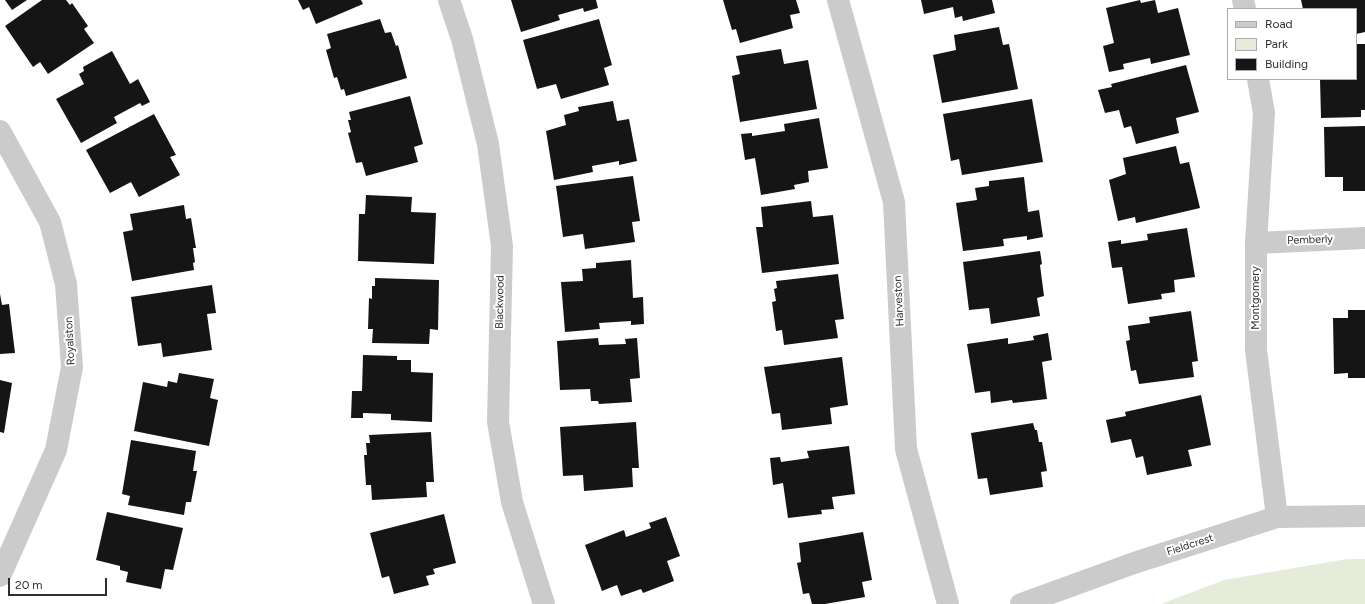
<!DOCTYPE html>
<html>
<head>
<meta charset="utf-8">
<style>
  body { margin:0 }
  #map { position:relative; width:1365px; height:604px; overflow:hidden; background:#fff; font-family:Figtree,sans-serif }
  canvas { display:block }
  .legend { position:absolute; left:1227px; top:8px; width:130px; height:72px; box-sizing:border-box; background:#fff; border:1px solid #ababab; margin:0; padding:5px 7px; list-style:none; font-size:12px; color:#2e2e2e }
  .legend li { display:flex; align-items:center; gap:8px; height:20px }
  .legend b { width:20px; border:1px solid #ababab }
  .scale { position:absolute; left:8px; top:578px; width:99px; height:18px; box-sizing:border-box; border:2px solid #2e2e2e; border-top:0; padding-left:5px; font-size:12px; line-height:14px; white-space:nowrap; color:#2e2e2e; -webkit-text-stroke:3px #fff; paint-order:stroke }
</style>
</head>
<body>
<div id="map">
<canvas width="1365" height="604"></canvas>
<ul class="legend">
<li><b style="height:5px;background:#cbcbcb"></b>Road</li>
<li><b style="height:11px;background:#e5ecda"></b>Park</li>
<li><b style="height:11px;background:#151515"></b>Building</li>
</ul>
<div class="scale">20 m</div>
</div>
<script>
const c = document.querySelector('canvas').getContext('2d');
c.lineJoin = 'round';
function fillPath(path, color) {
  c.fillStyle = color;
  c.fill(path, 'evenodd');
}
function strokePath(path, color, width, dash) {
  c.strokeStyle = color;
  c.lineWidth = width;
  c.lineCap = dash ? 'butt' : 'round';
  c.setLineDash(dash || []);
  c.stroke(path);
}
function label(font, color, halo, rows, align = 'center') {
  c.font = font + ' Figtree,sans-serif';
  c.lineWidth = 4;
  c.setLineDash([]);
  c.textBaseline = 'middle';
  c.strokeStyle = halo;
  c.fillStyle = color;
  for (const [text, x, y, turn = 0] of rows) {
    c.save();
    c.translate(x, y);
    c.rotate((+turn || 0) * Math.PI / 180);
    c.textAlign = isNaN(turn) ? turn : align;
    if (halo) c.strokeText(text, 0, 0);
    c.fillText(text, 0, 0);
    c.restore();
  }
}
fillPath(new Path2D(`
  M1347,559h18v45h-204l63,-24z`), '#e5ecda');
fillPath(new Path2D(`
  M5,0h22l-15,10z
  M42,0h24l4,5 2,-2 16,23 -4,3 10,14 -46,31 -8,-12 -7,5 -28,-41z
  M298,0h63l2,4 -47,20 -7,-17 -6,3z
  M511,0h85l2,8 -14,4 -1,-4 -25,7 2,5 -39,12z
  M723,0h73l4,13 -10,2 3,13 -53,15 -4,-14 -4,1z
  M921,0h71l3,13 -32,8 -1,-5 -7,2 -2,-11 -29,7z
  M1140,0l1,3 14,-3 3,13 20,-5 12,47 -39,9 -1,-6 -27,6 1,5 -15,3 -6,-26 11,-3 -8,-35z
  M1301,0h64v32l-9,2v-25h-53z
  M380,19l5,14 6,-1 5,14 2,-1 9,33 -61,18 -2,-7 -3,1 -4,-13 -3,1 -8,-28 5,-2 -4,-14z
  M599,19l13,46 -8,3 5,17 -48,14 -5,-15 -19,5 -14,-49z
  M999,27l4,18 6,-1 9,45 -76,14 -9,-48 23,-5 -2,-15z
  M1356,44h9v66h-4v7l-40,1 -1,-39h36z
  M781,49l3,15 24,-4 9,49 -77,13 -8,-46 8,-2 -4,-18z
  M112,51l18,33 8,-5 12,23 -8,4 -2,-3 -26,14 3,6 -36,20 -25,-44 28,-15 -5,-10 5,-3 -1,-4z
  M1186,65l13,47 -23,6 3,15 -43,11 -5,-18 -7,2 -5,-18 -14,3 -7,-23 14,-3 -1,-3z
  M410,96l13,48 -9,3 4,15 -52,14 -4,-14 -6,1 -8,-30 3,-1 -3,-12h3l-2,-8z
  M1032,99l11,63 -81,13 -3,-16 -8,2 -8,-47z
  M613,101l4,20 12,-2 8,42 -18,4v-4l-27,5 1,6 -39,8 -8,-49 20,-6 -2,-10 15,-4 -1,-4z
  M154,114l22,41 -6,2 10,18 -41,22 -8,-15 -21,11 -24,-43z
  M819,118l9,50 -20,3 1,11 -15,3 1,4 -34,6 -6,-37 -10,2 -4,-26 11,-1v3l33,-5 -1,-7z
  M1365,126v65h-22v-14h-18l-1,-50z
  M1176,146l4,18 9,-2 11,46 -64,15 -1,-6 -17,4 -9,-41 17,-6 -3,-16z
  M633,176l7,45 -8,1 3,20 -50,7 -2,-15 -20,3 -7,-51z
  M1024,177l4,35 11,-2 4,27 -16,3v-4l-24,3 1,7 -41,5 -7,-48 21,-3 -2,-12 14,-2v-5z
  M366,195l46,2 -1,15 25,1 -2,51 -76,-3 1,-47h6z
  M811,201l2,16 20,-2 6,49 -77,9 -6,-46h7l-2,-20z
  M184,205l2,14 5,-1 5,30h-3l2,14 -2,1 1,7 -62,11 -9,-49 10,-2 -3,-16z
  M1187,228l8,49 -21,3 1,12 -14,2 1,5 -34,5 -6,-37 -10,1 -4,-26 13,-2v4l27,-4 -1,-6z
  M1040,251l2,13 -2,1 4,31 -7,2 3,18 -49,8 -2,-16 -20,2 -6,-48z
  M631,260l2,38 10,-1 1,27 -13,1v-4l-32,2 1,6 -35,3 -4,-50 22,-1 -1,-12 14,-1v-5z
  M838,274l6,45 -9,1 3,18 -54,7 -2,-15 -6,1 -4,-29 4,-1 -2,-12 3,-1 -1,-7z
  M375,278l64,2 -1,50 -8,-1 -1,15 -57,-1 1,-14h-5l1,-31 3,1v-13h3z
  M212,285l4,28 -9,1 5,36 -49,7 -2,-14 -23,3 -7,-49z
  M0,294l2,11 7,-1 6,49 -15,1z
  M1348,310h17v68h-17v-5l-14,1 -1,-56h15z
  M1191,311l7,50 -6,1 2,15 -55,7 -3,-14 -5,1 -5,-30 4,-1 -2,-14 22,-3 -1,-6z
  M1048,333l4,27 -10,2 5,37 -34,4 -1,-3 -21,3 -1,-12 -15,2 -8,-49 41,-6v6l26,-4 -1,-4z
  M598,338l1,7 27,-1 -1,-5 12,-1 3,40 -10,1 2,23 -33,2 -1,-3h-7l-1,-12 -30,1 -3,-49z
  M363,355l34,1v4h14v12l22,1 -1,49 -41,-2v-6l-28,-1v5h-12l1,-27h10z
  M842,357l6,48 -18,3 2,16 -50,6 -2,-17 -8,1 -8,-47z
  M179,373l35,6 -4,19 8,2 -9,46 -75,-15 9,-49 24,5 1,-6 9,2z
  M0,380l12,3 -8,50 -4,-1z
  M1201,395l10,50 -23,5 4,16 -45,9 -4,-19 -7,2 -5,-19 -20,4 -5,-23 20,-4 -1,-4z
  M636,422l3,46h-7l1,19 -49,4 -1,-16 -20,1 -3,-49z
  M1033,423l2,7h2l2,12h3l5,29 -6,1 2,15 -53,8 -3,-17 -9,1 -7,-46z
  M431,432l3,50h-8l1,15 -55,3 -1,-15h-5l-2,-30h3l-1,-12h4l-1,-8z
  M131,440l65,11 -3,20h4l-6,31h-5l-2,13 -56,-10 2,-9 -8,-2z
  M849,446l6,48 -23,3 2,12 -13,1 1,4 -34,4 -5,-35 -10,2 -3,-27 10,-1 1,5 28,-4 -2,-7z
  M107,512l76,16 -10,42 -8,-1 -4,20 -35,-7 2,-10 -8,-2v-4l-24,-6z
  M444,514l12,49 -23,6 2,5 -9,2 3,9 -35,9 -5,-18 -7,2 -12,-45z
  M666,517l14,39 -13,5 7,20 -31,12 -2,-4 -20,7 -4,-11 -15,6 -17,-46 39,-15 2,7 25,-9 -2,-5z
  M863,532l9,48 -10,2 3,15 -40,7h-13l-3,-11 -6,1 -6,-31 4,-1 -2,-19z`), '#151515');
strokePath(new Path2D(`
  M449,0l13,39 26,105 14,102 -4,176 14,80 32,102
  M838,0l56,202 12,247 42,155
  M1243,0l2,9
  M1258,79l6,34 -8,130v107l21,167
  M0,131l50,91 16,62 6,83 -16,83 -56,126
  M1256,243l109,-5`), '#cbcbcb', 22);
strokePath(new Path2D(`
  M1021,604l113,-41 143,-46 88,-1`), '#cbcbcb', 22);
label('11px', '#2e2e2e', '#fff', [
  ["Pemberly",1310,240,-2],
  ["Montgomery",1256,298,-90],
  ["Harveston",899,301,-93],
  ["Blackwood",500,302,-89],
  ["Royalston",70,341,-93],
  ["Fieldcrest",1190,545,-18]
]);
</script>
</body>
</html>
